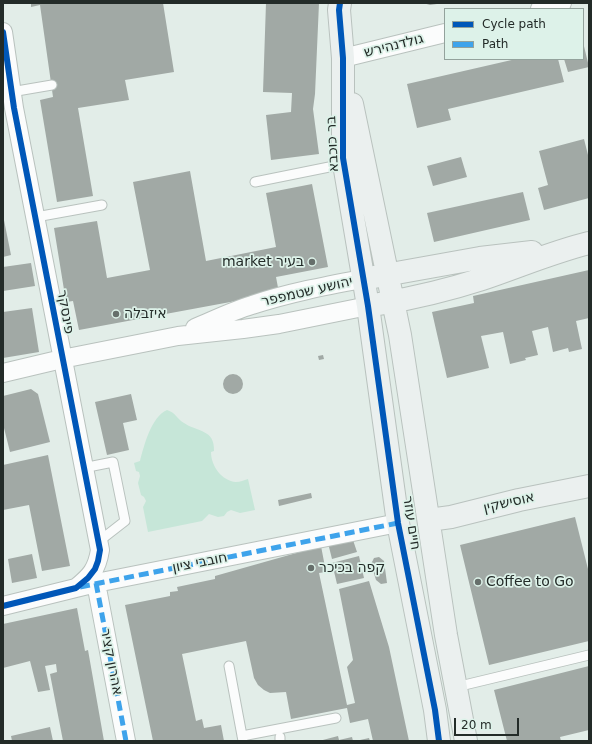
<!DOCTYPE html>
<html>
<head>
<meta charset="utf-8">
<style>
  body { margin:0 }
  #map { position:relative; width:592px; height:744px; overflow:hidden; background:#e2ede8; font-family:"DejaVu Sans",sans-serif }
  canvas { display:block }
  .frame { position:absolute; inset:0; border:4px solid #232b28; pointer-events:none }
  .legend { position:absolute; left:444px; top:8px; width:140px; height:52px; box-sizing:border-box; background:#ddf2e9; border:1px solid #93a29c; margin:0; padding:5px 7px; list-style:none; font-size:12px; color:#232b28 }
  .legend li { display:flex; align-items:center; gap:8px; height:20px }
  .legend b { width:20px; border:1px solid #93a29c }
  .scale { position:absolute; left:454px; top:718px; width:65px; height:18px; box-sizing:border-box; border:2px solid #232b28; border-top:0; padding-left:5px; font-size:12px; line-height:14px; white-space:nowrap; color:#232b28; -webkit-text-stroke:3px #ddf2e9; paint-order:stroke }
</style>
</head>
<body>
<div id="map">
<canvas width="592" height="744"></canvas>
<div class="frame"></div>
<ul class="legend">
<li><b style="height:5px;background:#0057b8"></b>Cycle path</li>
<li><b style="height:5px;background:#3ea3eb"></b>Path</li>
</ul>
<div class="scale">20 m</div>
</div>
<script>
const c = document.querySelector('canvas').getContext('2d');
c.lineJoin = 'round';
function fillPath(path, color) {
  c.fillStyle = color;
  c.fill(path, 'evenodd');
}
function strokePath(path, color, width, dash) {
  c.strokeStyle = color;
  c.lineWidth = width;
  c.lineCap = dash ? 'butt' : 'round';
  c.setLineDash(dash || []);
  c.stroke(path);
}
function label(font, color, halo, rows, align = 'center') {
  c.font = font + ' "DejaVu Sans",Heebo,sans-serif';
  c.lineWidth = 3.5;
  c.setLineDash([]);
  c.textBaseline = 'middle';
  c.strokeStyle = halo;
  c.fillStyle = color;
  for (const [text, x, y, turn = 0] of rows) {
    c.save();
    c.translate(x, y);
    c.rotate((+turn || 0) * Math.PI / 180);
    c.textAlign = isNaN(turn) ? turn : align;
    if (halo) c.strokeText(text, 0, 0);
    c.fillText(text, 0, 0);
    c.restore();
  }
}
fillPath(new Path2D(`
  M167,410c9,3 9,8 17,13 13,9 31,6 30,28l-3,1c0,14 11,29 25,30 4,0 8,-2 12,-3l7,31 -15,3 -9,-3 -4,2 -3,4 -6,1 -9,-3 -7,7 -54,11 -5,-25 3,-6 -2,-4 -3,-2 -3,-12 2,-7 -1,-4 -3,-1 -2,-8 6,-2c4,-15 11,-44 27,-51z`), '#c6e6d8');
fillPath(new Path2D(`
  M31,3h132l11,69 -49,8 4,20 -51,8 15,88 -36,6 -17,-102 13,-3 -13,-92 -9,2z
  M266,3h53l-4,91 -2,15 6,45 -48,6 -5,-45 25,-3 1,-19 -29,-1z
  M423,3h14v1l-7,1z
  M583,42l6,25 -21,5 -4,-13h19z
  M516,59h42l6,23 -116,27 3,11 -34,8 -10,-44z
  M584,139l5,20v39l-45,12 -6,-22 10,-3 -9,-34z
  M461,157l6,20 -34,9 -6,-20z
  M190,171l16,90 70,-14 -10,-54 46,-9 16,83 -52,10 3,16 -200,37 -6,-29 -7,1 -12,-74 43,-7 10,57 43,-8 -17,-88z
  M523,192l7,28 -96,22 -7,-29z
  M3,215l8,40 -8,2z
  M31,263l4,23 -32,5v-24z
  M589,270v48l-13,3 6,28 -13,3 -1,-4 -15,4 -5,-25 -16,4 6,24 -13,3 1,2 -16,4 -7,-32 -22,4 8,32 -42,10 -15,-66 42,-9 -1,-7z
  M32,308l7,44 -36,6v-46z
  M323,355l1,4 -5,1 -1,-4z
  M223 384a10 10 0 1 1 20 0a10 10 0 1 1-20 0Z
  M31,389l7,5 12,48 -40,10 -7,-28v-28z
  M131,394l6,26 -14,3 6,27 -22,5 -12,-53z
  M48,455l22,111 -28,5 -13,-66 -26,5v-45z
  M311,493l1,5 -33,8 -1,-6z
  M575,517l14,56v68l-100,24 -29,-120z
  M352,537l5,15 -25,7 -4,-16z
  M321,546l5,26 -7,1 28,132 8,-2 -8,-36 6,-7 -14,-71 30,-8 20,66 20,94h-36l-5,-22 -18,4 -3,-15 -56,11 -5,-27 -16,1 -6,-3 -6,-5 -4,-7 -8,-37 -64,13 14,67 6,-2 2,9 17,-3 3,16h-71l-28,-136 45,-9v-4l8,-1 -1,-4 38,-8v-3z
  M32,554l5,24 -25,5 -4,-24z
  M359,556l5,22 -27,6 -5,-21z
  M379,557l5,4 3,22 -6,1 -5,-4 -5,-16 3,-6z
  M77,608l8,43 3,-1 16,91h-41l-13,-67 7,-2 -1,-8 -11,2 5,24 -12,2 -8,-31 -27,7v-44z
  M589,666v64l-29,7 1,4h-54l-13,-51z
  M50,727l3,14h-41l-1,-5z
  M338,736l1,4 13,-3 1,4h-34z
  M369,738l1,3h-10v-1z`), '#a1a9a5');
const lane = new Path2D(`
  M11,92l41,-7
  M255,182l89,-18
  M36,217l66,-12
  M83,468l30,-6 12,59 -27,21
  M229,666l14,75
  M456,687l133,-32
  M242,736l94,-18
  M280,737v4`);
const street = new Path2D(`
  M540,9l22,-6
  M3,32l11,76 86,442c-3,19 -9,26 -24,38
  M343,58l102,-25
  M195,328c19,-8 37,-17 57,-23 36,-12 73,-19 110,-26
  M3,373l59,-14 116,-23 65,-7 36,-5 89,-18
  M96,583l30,158
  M3,606l93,-23 302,-60`);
const secondary = new Path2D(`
  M340,3l-1,7 4,48v100l25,148 30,217 37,187 4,31
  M352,104l48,231 46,300 20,106
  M374,277l106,-19 52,-6
  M379,304c35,-6 69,-14 103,-25 36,-12 70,-27 107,-36
  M429,520l22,-3 68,-17 70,-14`);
strokePath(lane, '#b9c2be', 11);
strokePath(street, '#b9c2be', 20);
strokePath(secondary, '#b9c2be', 24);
strokePath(lane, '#fbfcfc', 9);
strokePath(street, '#fbfcfc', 18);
strokePath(secondary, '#ebf0ef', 22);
strokePath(new Path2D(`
  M96,583l30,158
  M80,587l318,-64`), '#3ea3eb', 5, [10, 5]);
strokePath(new Path2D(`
  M340,3l-1,7 4,48v100l25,148 30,217 37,187 4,31
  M3,32l11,76 86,442 -2,11 -3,8 -7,9 -12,10 -73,18`), '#0057b8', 6);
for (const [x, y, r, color] of [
  [312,262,4,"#666f6b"],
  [116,314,4,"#666f6b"],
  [311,568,4,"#666f6b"],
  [478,582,4,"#666f6b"]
]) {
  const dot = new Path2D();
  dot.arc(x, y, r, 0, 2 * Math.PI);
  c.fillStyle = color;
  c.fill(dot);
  strokePath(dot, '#ddf2e9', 1.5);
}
label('14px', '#232b28', '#ddf2e9', [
  ["גולדנהירש",394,46,-14],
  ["בר כוכבא",333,144,-93],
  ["יהושע שטמפפר",307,292,-13],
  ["פינסקר",65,312,80],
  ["אוסישקין",509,503,-13],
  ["חיים עוזר",411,523,81],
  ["חובבי ציון",200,563,-11],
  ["אהרון קציר",111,662,79]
]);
label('14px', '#232b28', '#ddf2e9', [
  ["market בעיר",304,262,"right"],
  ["איזבלה",124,314],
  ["קפה בכיכר",319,568],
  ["Coffee to Go",486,582]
], 'left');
</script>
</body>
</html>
